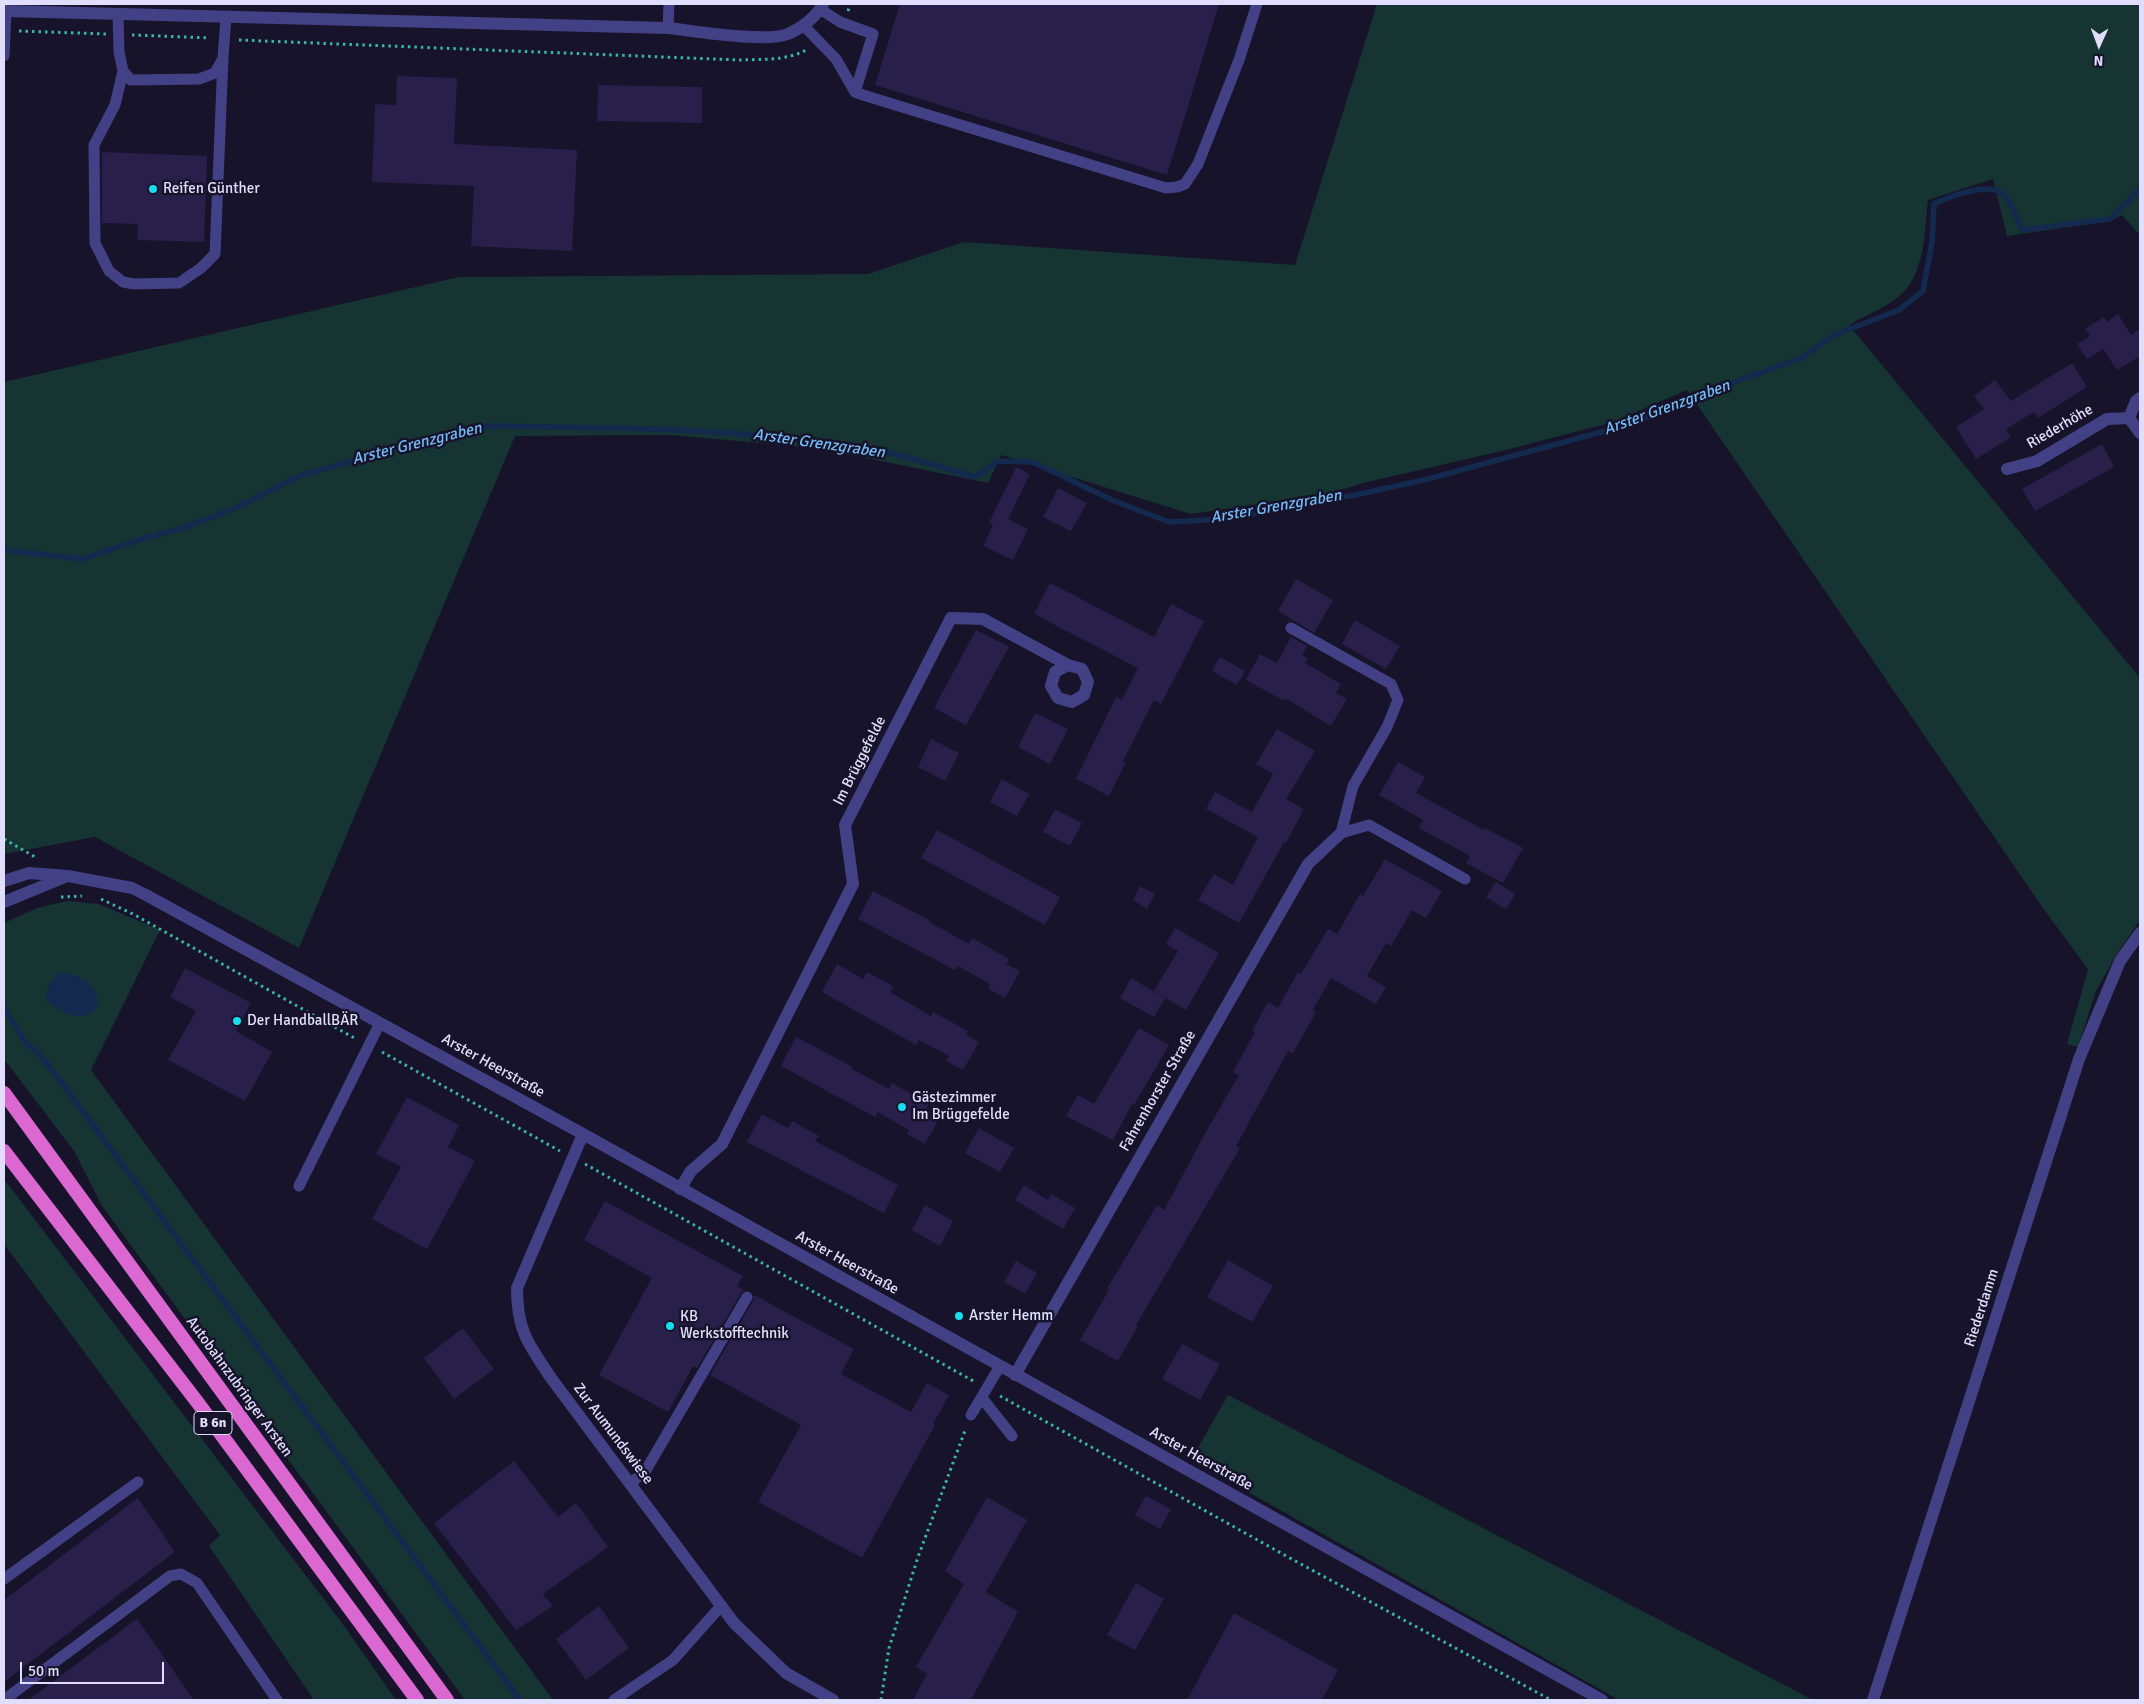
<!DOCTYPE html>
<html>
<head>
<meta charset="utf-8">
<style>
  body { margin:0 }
  #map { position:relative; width:2144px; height:1704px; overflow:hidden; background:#17132a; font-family:Signika,sans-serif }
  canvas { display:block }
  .frame { position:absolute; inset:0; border:5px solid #e1defd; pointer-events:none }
  .north { position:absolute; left:2074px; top:20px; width:50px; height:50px; -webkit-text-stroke:4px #17132a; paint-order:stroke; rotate:182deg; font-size:14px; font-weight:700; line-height:20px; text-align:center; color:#e1defd }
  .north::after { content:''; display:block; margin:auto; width:18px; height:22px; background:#e1defd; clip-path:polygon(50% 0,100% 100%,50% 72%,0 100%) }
  .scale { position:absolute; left:20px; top:1662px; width:144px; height:22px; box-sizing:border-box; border:2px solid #e1defd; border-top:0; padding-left:6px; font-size:15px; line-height:18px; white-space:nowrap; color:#e1defd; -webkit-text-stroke:4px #17132a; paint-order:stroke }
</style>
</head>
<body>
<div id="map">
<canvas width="2144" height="1704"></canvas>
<div class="frame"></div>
<div class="north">N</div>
<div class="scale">50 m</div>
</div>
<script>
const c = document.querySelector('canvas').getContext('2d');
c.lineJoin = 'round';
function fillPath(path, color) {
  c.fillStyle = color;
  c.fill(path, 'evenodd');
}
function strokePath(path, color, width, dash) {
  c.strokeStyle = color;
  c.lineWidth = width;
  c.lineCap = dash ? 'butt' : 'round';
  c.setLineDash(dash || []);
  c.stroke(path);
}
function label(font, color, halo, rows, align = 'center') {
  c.font = font + ' Signika,sans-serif';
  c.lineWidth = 5;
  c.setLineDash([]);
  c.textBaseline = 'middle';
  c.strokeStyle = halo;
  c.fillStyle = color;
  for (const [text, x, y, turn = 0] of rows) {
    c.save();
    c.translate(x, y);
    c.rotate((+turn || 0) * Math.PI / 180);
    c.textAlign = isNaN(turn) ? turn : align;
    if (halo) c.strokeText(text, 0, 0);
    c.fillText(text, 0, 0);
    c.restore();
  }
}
fillPath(new Path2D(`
  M1377,4h763v231l-18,-20 -12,6 -103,15 -14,-57 -65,21c-4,32 -2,76 -31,98 -14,11 -33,18 -48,27l291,353v242l-24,35 -20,36 -18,56 -11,-3 21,-75 -43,-58 -358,-521 -74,32 -107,28 -143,33 -36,11 -136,20 -190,-59 -13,28 -170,-35 -147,-13 -156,1 -216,512 -204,-111 -91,17v-472l455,-105 409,-3 96,-32 331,23z
  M67,901l32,3 61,26 -69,140 462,630h-88l-363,-494 -28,-55 -70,-92v-136l33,-15z
  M4,1179l338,444 54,77h-82l-105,-154 11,-11 -216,-291z
  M1228,1395l585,305h-194l-428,-240z`), '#163432');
fillPath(new Path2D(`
  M60,972c22,5 34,8 39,32 -14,23 -36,9 -53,-3 0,-13 4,-21 14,-29z`), '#132a4e');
strokePath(new Path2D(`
  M4,550l78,9 59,-20 42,-11 50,-19 65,-33 171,-47 25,-3c126,2 253,2 378,23 35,6 69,19 103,28l23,-16 35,1 79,38 57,22 57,-3 134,-25 68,-15 177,-48 46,-15 64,-27 86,-31 33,-23 65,-25 24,-19 9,-49 2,-38c14,-7 53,-22 67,-11 11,8 16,26 21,37l88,-11 30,-30
  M4,1007l21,35 14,12 19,24 462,622`), '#132a4e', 5.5);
fillPath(new Path2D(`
  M900,4h319l-52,171 -292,-90z
  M397,76l60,2 -3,66 123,6 -5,101 -101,-5 3,-60 -102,-4 3,-78 21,1z
  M598,85l104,2v36l-105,-2z
  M102,152l105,4 -3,86 -67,-2 1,-16 -36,-1z
  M2118,314l13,21 9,-6v27l-23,14 -14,-21 -16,10 -10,-15 13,-8 -5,-7 19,-12 3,5z
  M2072,363l15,24 -49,31 -4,-6 -28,17 5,8 -35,22 -20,-32 28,-18 -10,-13 21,-16 16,21z
  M2102,444l12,23 -79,44 -13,-22z
  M1016,467l14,7 -22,45 20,10 -15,31 -30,-14 10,-21 -4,-2z
  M1058,488l29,15 -16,28 -28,-14z
  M1296,579l37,21 -19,33 -36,-22z
  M1050,583l104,54 17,-33 33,17 -43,83 -7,-4 -31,61 3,1 -17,34 -33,-17 40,-82 6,3 16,-32 -104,-54z
  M1355,620l45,26 -14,23 -44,-25z
  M976,630l33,17 -43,78 -32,-17z
  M1291,637l16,9 -5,9 6,3 -3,5 36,21 -5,9 11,6 -16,27 -46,-28 -1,3 -38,-21 14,-26 17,9z
  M1220,657l25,14 -8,14 -25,-14z
  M1035,713l33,16 -18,35 -32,-17z
  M1277,729l38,22 -29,48 18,10 -18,34 -2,-1 -45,81 -41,-23 16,-26 19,11 25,-48 -52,-28 9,-17 37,20 21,-38 -17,-10z
  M931,739l28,14 -14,28 -27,-14z
  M1398,762l27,15 -9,16 68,37 1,-2 38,20 -20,35 -37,-20 4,-7 -51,-28 4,-8 -44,-25z
  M1002,779l27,15 -12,22 -27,-14z
  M1055,809l27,14 -12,23 -27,-14z
  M937,830l123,67 -15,28 -124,-67z
  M1385,859l57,32 -16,27 -14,-8 -21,36 -5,-3 -19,33 19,11 -10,17 -45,-26 -18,32 3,2 -23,41 -5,-2 -52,95 4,2 -104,177 2,1 -20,35 -38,-21 29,-50 -2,-2 10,-16 40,-67 7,5 43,-80 32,-55 -6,-3 22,-40 -3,-1 16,-29 10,6 20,-36 3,2 27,-45 9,5 23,-40 3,2z
  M1496,882l19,12 -9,15 -20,-12z
  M1140,886l15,8 -8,15 -14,-9z
  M873,891l57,29 -1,2 40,22 3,-6 37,21 -3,5 14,7 -15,27 -17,-9 2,-5 -32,-18 -3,4 -97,-51z
  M1175,928l44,25 -33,57 -32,-19 24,-40 -12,-7z
  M837,964l26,15 4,-7 26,14 -3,6 41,24 2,-4 35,19 -2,4 13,7 -16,28 -17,-9 3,-5 -30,-16 -3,5 -94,-53z
  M185,968l66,35 -15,28 36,21 -27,49 -77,-41 28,-49 -26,-14z
  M1131,978l34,20 -11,19 -34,-19z
  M1139,1028l30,17 -35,60 -2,-1 -19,36 -47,-24 12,-21 16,9z
  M796,1037l57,30 -1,2 37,20 3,-6 37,21 -3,5 14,8 -15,27 -18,-10 2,-4 -31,-18 -3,5 -94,-51z
  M407,1097l52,28 -11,22 27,14 -48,88 -55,-30 29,-52 -25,-13z
  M762,1114l26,14 4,-7 27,15 -4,5 83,44 -14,28 -137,-71z
  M979,1128l35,20 -14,24 -35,-19z
  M1024,1185l24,15 3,-6 24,14 -12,21 -48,-29z
  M605,1201l138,75 -6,10 7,4 -3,3 -44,75 -4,-2 -25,46 -69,-37 53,-97 -68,-38z
  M925,1205l28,16 -13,25 -28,-16z
  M1228,1260l45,26 -21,36 -45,-25z
  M1016,1261l21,12 -12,21 -21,-12z
  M754,1295l100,54 -13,25 70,38 16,-29 22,12 -16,29 2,1 -73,133 -104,-56 43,-77 -91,-50 43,-74z
  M463,1328l31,41 -40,30 -30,-41z
  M1182,1344l38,20 -20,36 -38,-21z
  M514,1461l44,56 18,-14 32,44 -65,47 10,12 -37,24 -82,-107z
  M1146,1496l25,13 -11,20 -25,-14z
  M987,1497l40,23 -41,72 32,20 -47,88h-58l14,-26 -11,-7 48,-83 -19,-13z
  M138,1498l37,54 -171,130v-82z
  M1136,1583l28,16 -29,51 -28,-15z
  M599,1606l30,42 -43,32 -30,-41z
  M1234,1613l104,57 -16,30h-135z
  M137,1619l57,81h-166z`), '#28204a');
strokePath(new Path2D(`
  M848,11l2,-7
  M19,31l87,3
  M132,35l78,3
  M239,40l500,20c23,-1 49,1 69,-11
  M4,839l31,18
  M61,897l21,-1
  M101,899l32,15 223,125
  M382,1052l178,99
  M585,1164l390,218
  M1000,1396l288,161 263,143
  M881,1700l8,-52 29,-91 48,-129`), '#3ab5ac', 3, [2.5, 4]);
strokePath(new Path2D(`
  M820,9l20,13 33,12 -18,58
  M118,14l1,38 4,19 8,9 68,-1 16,-6 8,-15 3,-41
  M804,26l32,33 19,33 8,3 303,93 11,-1 8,-3 13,-20 41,-104 18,-56
  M668,28l1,-24
  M4,56l2,-45
  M123,71l-8,34 -21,40 1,98 14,28 14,11 11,2 45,-1 22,-15 14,-14 8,-196
  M1291,628l100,56 7,16 -11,27 -34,59 -12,47
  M1341,833l28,-8 96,54
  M299,1186l81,-163
  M982,1398l30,38
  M971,1415l29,-49
  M630,1484l16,-14 101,-173
  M4,1579l134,-97
  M4,1700l166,-124 11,-2 16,9 80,117
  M614,1700l59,-40 48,-54`), '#434186', 11);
strokePath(new Path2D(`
  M4,11l664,17c27,3 97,15 120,6 14,-6 28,-17 35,-30
  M2129,418l7,-17 4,-3
  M2129,418l11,15
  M2007,469l30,-8 70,-42 22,-1
  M583,1134l-66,154c0,43 11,55 34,90l183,245 52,50 47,27
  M680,1189l11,-18 31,-27 131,-260 -8,-59 106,-207 32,1 85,46 -13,7 -4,14 7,12 14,4 12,-7 4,-13 -6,-13 -14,-4
  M1015,1375l293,-511 33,-31
  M1873,1700l206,-641 41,-98 20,-28`), '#434186', 12);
strokePath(new Path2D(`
  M4,881l25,-8 39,3 64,12 14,7 437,239 1019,566
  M4,902l61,-25`), '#434186', 12);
strokePath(new Path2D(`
  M4,1093l443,607
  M4,1151l194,252 219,297`), '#da68d0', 14);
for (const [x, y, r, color] of [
  [153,189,5,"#18ddef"],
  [237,1021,5,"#18ddef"],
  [902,1107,5,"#18ddef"],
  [959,1316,5,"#18ddef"],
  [670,1326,5,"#18ddef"]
]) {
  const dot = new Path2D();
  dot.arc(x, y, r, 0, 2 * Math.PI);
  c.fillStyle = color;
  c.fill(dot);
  strokePath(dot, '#17132a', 2);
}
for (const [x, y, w] of [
  [213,1423,38]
]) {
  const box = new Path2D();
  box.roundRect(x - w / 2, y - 11.5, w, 23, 4);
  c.fillStyle = '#17132a';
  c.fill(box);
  strokePath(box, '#e1defd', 1);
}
label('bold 14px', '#e1defd', null, [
  ["B 6n",213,1423]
]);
label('15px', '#e1defd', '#17132a', [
  ["Reifen Günther",163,189],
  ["Der HandballBÄR",247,1021],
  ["Gästezimmer",912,1098],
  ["Im Brüggefelde",912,1115],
  ["Arster Hemm",969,1316],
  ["KB",680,1317],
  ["Werkstofftechnik",680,1334]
], 'left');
label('15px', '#e1defd', '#17132a', [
  ["Riederhöhe",2060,427,-30],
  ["Im Brüggefelde",860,761,-63],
  ["Arster Heerstraße",493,1066,29],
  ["Fahrenhorster Straße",1158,1091,-60],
  ["Arster Heerstraße",847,1263,29],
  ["Riederdamm",1982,1308,-72],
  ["Autobahnzubringer Arsten",239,1387,54],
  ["Zur Aumundswiese",613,1434,53],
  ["Arster Heerstraße",1201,1459,29]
]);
label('italic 16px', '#73bbf6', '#17132a', [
  ["Arster Grenzgraben",1667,408,-20],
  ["Arster Grenzgraben",417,444,-14],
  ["Arster Grenzgraben",819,444,8],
  ["Arster Grenzgraben",1276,507,-10]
]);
</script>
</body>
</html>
